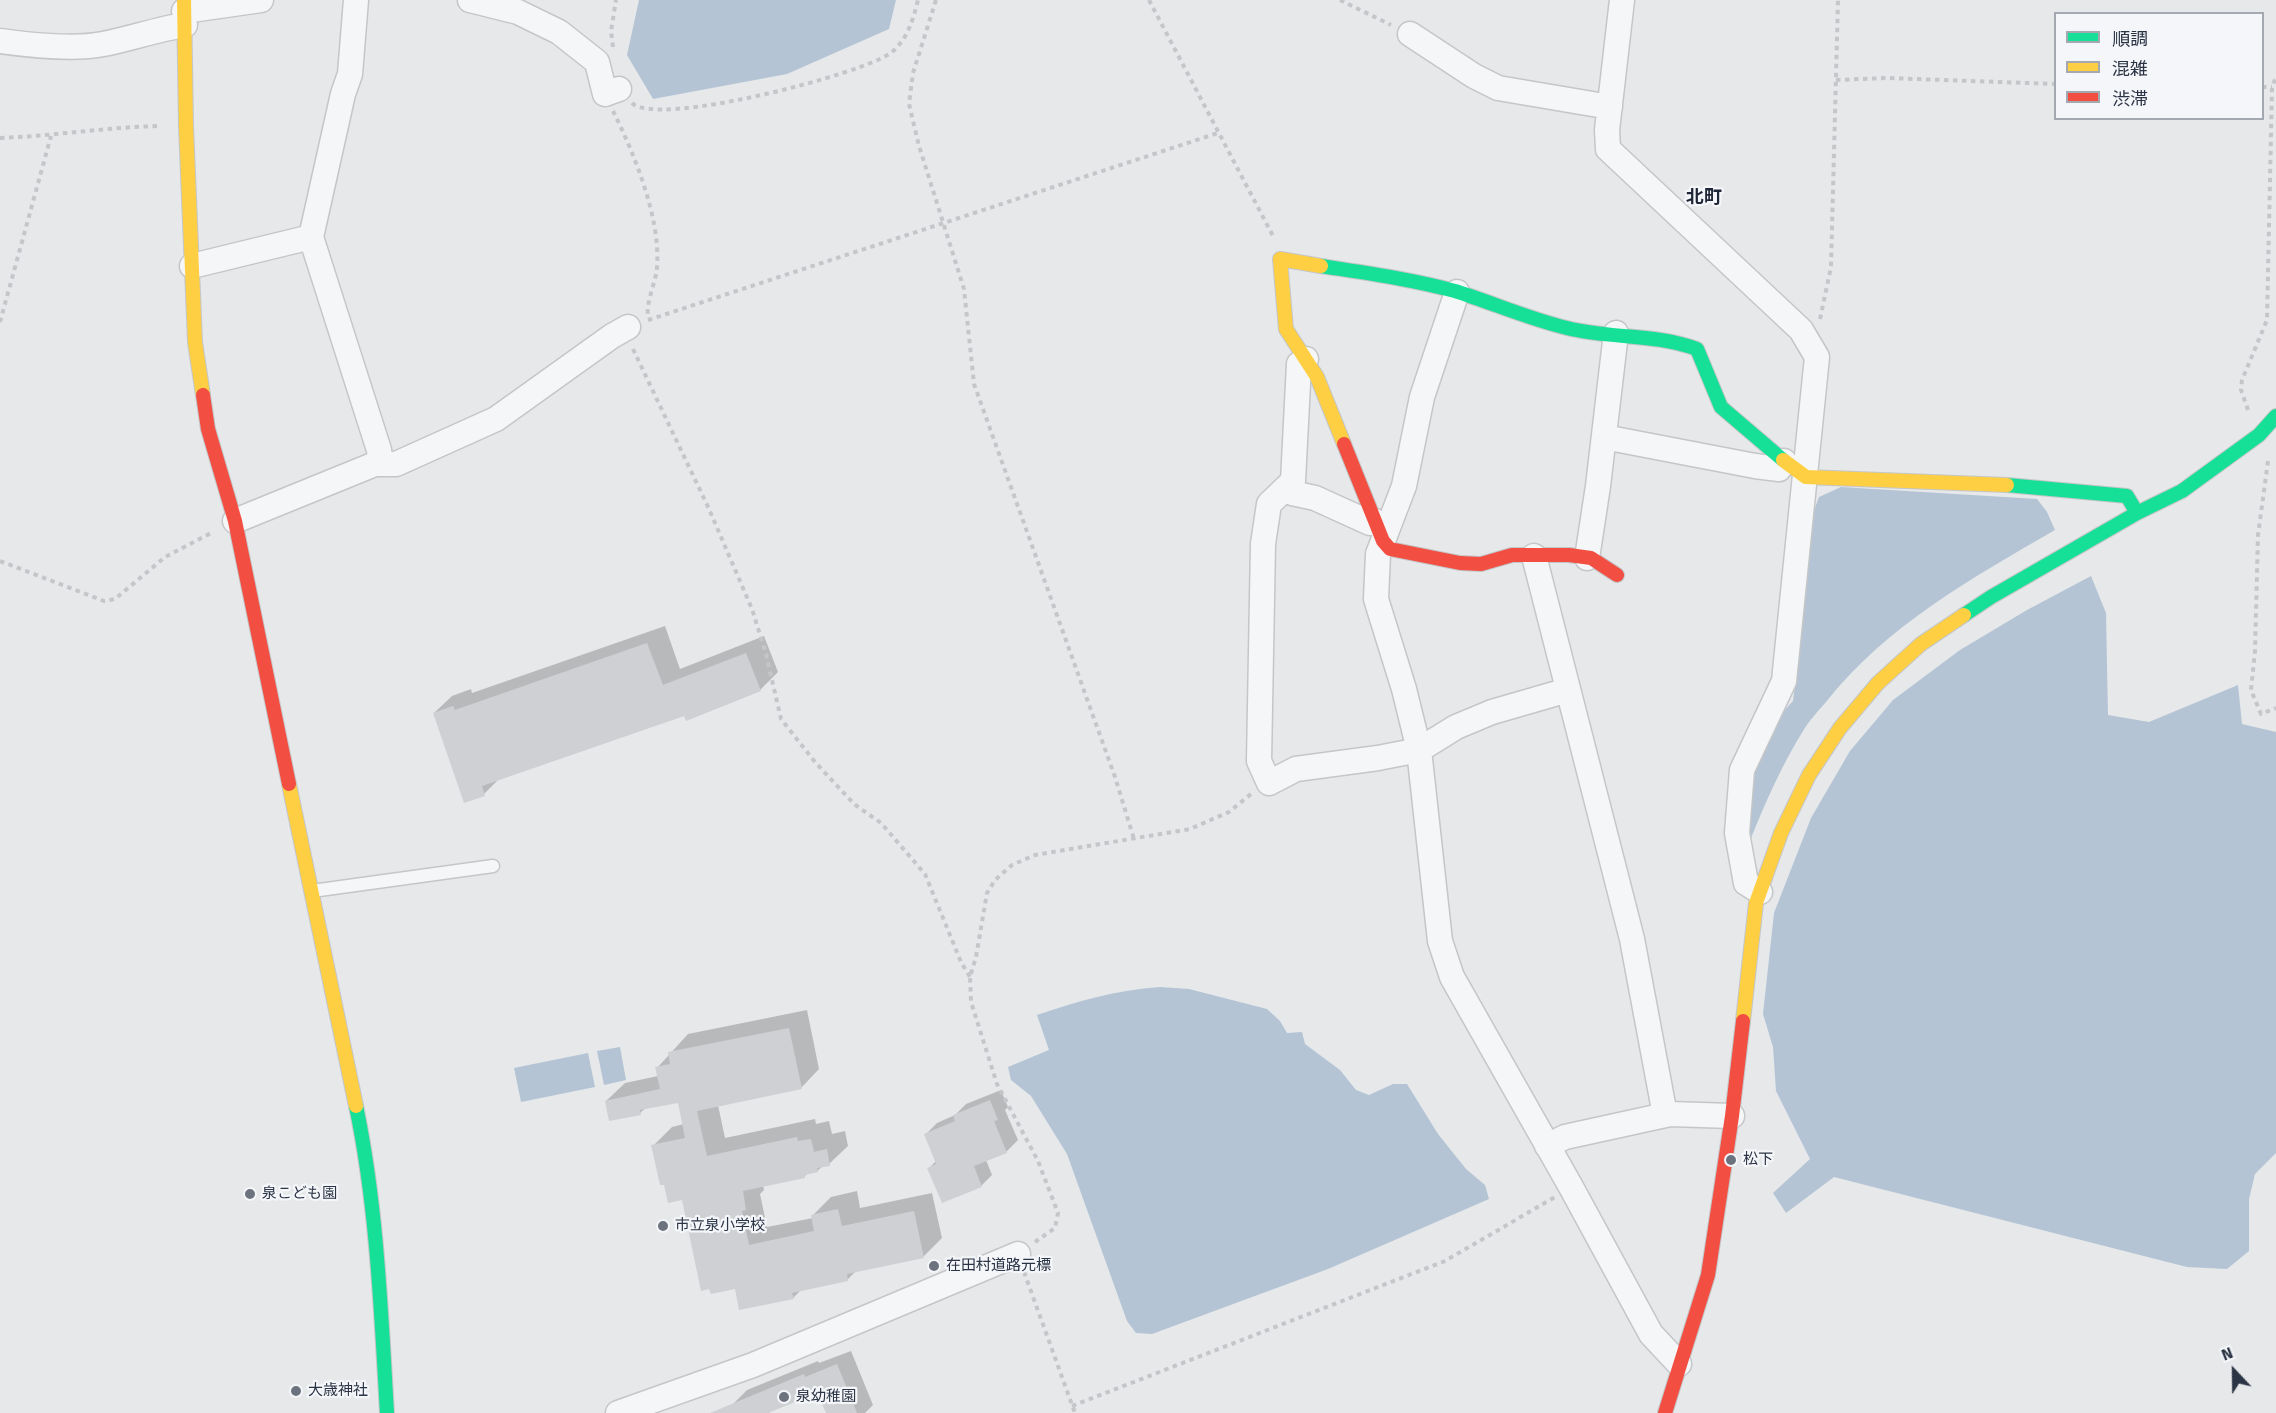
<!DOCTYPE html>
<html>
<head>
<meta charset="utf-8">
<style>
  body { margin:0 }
  #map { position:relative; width:2276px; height:1413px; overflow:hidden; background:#e6e8ea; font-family:"Fira Sans","Noto Sans JP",sans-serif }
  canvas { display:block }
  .legend { position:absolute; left:2054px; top:12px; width:210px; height:108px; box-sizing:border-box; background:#f4f6f9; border:2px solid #a4a8b1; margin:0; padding:8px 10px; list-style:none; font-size:18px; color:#2b3445 }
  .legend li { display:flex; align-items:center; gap:12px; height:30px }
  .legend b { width:30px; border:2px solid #a4a8b1 }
  .north { position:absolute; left:2204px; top:1341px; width:60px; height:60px; -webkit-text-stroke:4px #f4f6f9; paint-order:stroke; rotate:338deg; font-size:16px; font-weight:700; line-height:24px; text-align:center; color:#2b3445 }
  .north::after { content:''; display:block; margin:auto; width:21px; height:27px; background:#2b3445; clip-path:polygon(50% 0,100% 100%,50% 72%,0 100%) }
</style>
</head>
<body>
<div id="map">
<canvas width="2276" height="1413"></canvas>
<ul class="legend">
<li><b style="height:8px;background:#16e098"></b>順調</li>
<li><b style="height:8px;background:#ffcf43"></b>混雑</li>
<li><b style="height:8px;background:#f24e42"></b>渋滞</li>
</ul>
<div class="north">N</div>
</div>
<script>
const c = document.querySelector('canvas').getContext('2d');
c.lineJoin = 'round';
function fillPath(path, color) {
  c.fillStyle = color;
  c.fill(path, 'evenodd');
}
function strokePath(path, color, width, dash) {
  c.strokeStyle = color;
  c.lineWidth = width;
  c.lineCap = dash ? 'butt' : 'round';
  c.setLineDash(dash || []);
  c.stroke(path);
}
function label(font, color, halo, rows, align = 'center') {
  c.font = font + ' "Fira Sans","Noto Sans JP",sans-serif';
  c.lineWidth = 4.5;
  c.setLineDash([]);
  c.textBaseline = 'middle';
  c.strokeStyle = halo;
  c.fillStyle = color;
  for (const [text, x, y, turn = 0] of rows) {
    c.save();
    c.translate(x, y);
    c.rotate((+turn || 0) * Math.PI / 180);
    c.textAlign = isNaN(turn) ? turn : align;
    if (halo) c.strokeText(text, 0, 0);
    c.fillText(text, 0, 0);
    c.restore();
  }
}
fillPath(new Path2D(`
  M639,0h257l-7,29 -102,45 -134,25 -26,-44z
  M1841,487l196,12 10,13 8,18c-83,48 -169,96 -229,172 -8,9 -17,19 -23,29 -21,34 -37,70 -52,107l-6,-38 9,-44 26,-41 13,-14 9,-72 4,-97 13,-35z
  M2091,576l15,37 2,102 41,7 89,-37 4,39 34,8v421l-21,21 -6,25v52l-22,18 -40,-2 -353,-90 -48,36 -13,-20 37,-34 -34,-68 -3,-44 -10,-33 11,-101 37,-95 39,-67 43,-51 67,-50 67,-40z
  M1160,987l29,2 78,20 13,12 7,12 15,-1 3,12 35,26 16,20 13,5 24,-11h14l31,50 28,35 19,16 4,14 -161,70 -176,65 -16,-1 -9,-12 -60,-167 -36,-58 -20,-16 -3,-13 41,-17 -12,-35c41,-14 79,-25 123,-28z
  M620,1047l6,33 -22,5 -7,-34z
  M588,1053l7,34 -74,15 -7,-34z`), '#b4c4d5');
fillPath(new Path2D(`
  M665,626l15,43 84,-33 14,36 -18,18 -260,88 -16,16 -50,-81 18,-17 19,-7 1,4z
  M807,1010l12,59 -18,19 -83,17 7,33 90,-19 1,5 13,-3 3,13 13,-3 3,15 -19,18 -6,2 -6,5 -9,2 -4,4 -41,8 1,5 -4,4 7,33 46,-9v-3l18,-18 26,-6 3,17 72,-15 10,45 -19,19 -67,14 -9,9 -45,9 -9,9 -57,-11 -53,-88 -30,-53 19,-19 12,-3 -5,-23 -32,6 -7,6 -34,-12 19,-18 33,-7 -1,-8 31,-34z
  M1001,1090l7,17 -3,3 13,30 -12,12 -20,8 6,15 -11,11 -52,-18 7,-7 -10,-27 11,-11 18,-8 11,-11z
  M851,1351l22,54 -8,8h-38l-9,-22 -46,19 -3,3h-33l-3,-9 14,-14 71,-29 1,2z`), '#0003');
fillPath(new Path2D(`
  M647,643l16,42 83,-32 15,38 -75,30 -2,-5 -202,70 3,10 -21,7 -31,-90 20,-7 2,4z
  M789,1028l13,61 -105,22 10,45 90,-19 1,4 13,-2 3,13 13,-3 3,17 -13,2 1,4 -13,3v3l-62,13 3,19 -4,1 7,34 65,-14 -3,-16 27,-6 4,17 72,-15 10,47 -77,16 1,7 -56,12 2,6 -55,11 -4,-21 -24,5 -2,-5 -8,2 -19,-91 -14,3 -4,-18h-4l-9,-40 34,-7 -7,-35 -38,7 1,5 -32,6 -4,-20 55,-12 -5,-22 15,-3 -2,-12z
  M990,1100l8,20 -4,1 13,32 -33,13 8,21 -40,16 -15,-35 9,-4 -12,-30 31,-13 -2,-6z
  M837,1364l20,49h-31l-9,-20 -49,20h-58l94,-39 1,3z`), '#ced0d3');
const lane = new Path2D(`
  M312,891l181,-25`);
const street = new Path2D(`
  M356,0l-6,74 -7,20 -32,143 68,213 2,14
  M470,0l48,12 41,20 38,30 8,32 14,-5
  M1622,0l-15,130 1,19 193,181 16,27 -33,324 -42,89 -5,63 9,50 14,9
  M184,11l77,-11
  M1410,34l64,42 24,12 112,19
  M0,41c29,4 74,9 103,3 27,-5 54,-15 82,-19
  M192,266l119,-29
  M1457,292l-35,105 -18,89 -26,68 -2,45 28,90 15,61 21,191 12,36 119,210 80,147 28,30
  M1306,359l-7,5 -6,117 -24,23 -6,40 -4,217 10,22 27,-14 82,-11 41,-8 37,-23 36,-15 76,-22
  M1604,437l151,29 24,3 5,-8
  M1287,487l5,6 23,5 55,25 5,-2
  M235,521l140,-57h21l100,-45 116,-83 16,-9
  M1534,556l98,383 33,176
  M1587,558l11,-72 18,-153
  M1547,1146l18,-9 105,-23 62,2
  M618,1413l135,-48 265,-111`);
const fast = new Path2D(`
  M1321,266c45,7 90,13 134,25 38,12 74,28 112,37 43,11 87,5 130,21l24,58 62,53
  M2007,485l120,11 10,17
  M1964,615l27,-18 146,-84 45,-22 77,-56 17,-19
  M356,1106c21,100 25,205 31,307`);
const slow = new Path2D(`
  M184,0l2,126 9,216 8,53
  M1321,266l-41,-7 6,70 31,48 27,67
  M1783,460l23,17 201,8
  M289,784l67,322
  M1743,1021l13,-118 25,-70 28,-58 31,-47 38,-45 43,-39 43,-29`);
const jam = new Path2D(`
  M203,395l5,34 27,92 54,263
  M1344,444l39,97 7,8 70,14 21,1 31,-9h57l22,3 26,17
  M1665,1413l43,-138 24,-159 11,-95`);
strokePath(lane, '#c4c6c8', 15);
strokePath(street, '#c4c6c8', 27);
strokePath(fast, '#c4c6c8', 16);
strokePath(slow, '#c4c6c8', 16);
strokePath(jam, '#c4c6c8', 16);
strokePath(new Path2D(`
  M936,0l-23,73 -4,31 10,42 45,143 10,95 141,393 19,62
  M1149,0l124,236
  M1340,0l51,25
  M613,47l-2,-16 5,-31
  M1836,80l51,-2 169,6
  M2262,87h10
  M632,103c24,25 233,-29 260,-51 16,-14 21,-32 26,-52
  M613,111c21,42 48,108 44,156 -1,16 -11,33 -9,50
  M0,138c54,-2 107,-11 161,-12
  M1820,319l11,-52 7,-267
  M648,320l570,-187
  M0,322l51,-186
  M633,349l76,160 43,100 14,45 15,65 34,43 39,42 27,19 44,51 36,88 9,15
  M2248,410l-7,-20 1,-10 25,-60 5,-233 4,-10
  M2268,461l-10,74 -3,116 -4,39 10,24 15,-6
  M0,561l104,40 11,-2 50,-42 48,-25
  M1035,1242l20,-14 3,-15 -20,-52 -41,-77 -26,-82 -1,-25 6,-20 11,-64 8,-13 17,-15 23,-10 155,-26 39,-17 22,-18
  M1024,1272l51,141
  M1072,1406l373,-145 110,-64`), '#c5c6ca', 4, [4.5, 4.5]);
strokePath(lane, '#f5f6f7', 12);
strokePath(street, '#f5f6f7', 24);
strokePath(fast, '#16e098', 14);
strokePath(slow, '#ffcf43', 14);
strokePath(jam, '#f24e42', 14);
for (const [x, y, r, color] of [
  [1731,1160,6,"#6c737f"],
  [250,1194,6,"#6c737f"],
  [663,1226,6,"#6c737f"],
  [934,1266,6,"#6c737f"],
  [296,1391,6,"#6c737f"],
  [784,1397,6,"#6c737f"]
]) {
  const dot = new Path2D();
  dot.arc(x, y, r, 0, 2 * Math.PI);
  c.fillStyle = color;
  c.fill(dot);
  strokePath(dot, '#f4f6f9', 2);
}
label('15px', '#2b3445', '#f4f6f9', [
  ["松下",1743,1160],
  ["泉こども園",262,1194],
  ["市立泉小学校",675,1226],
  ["在田村道路元標",946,1266],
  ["大歳神社",308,1391],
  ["泉幼稚園",796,1397]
], 'left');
label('bold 18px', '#1d2536', '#f4f6f9', [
  ["北町",1704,198]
]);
</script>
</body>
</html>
